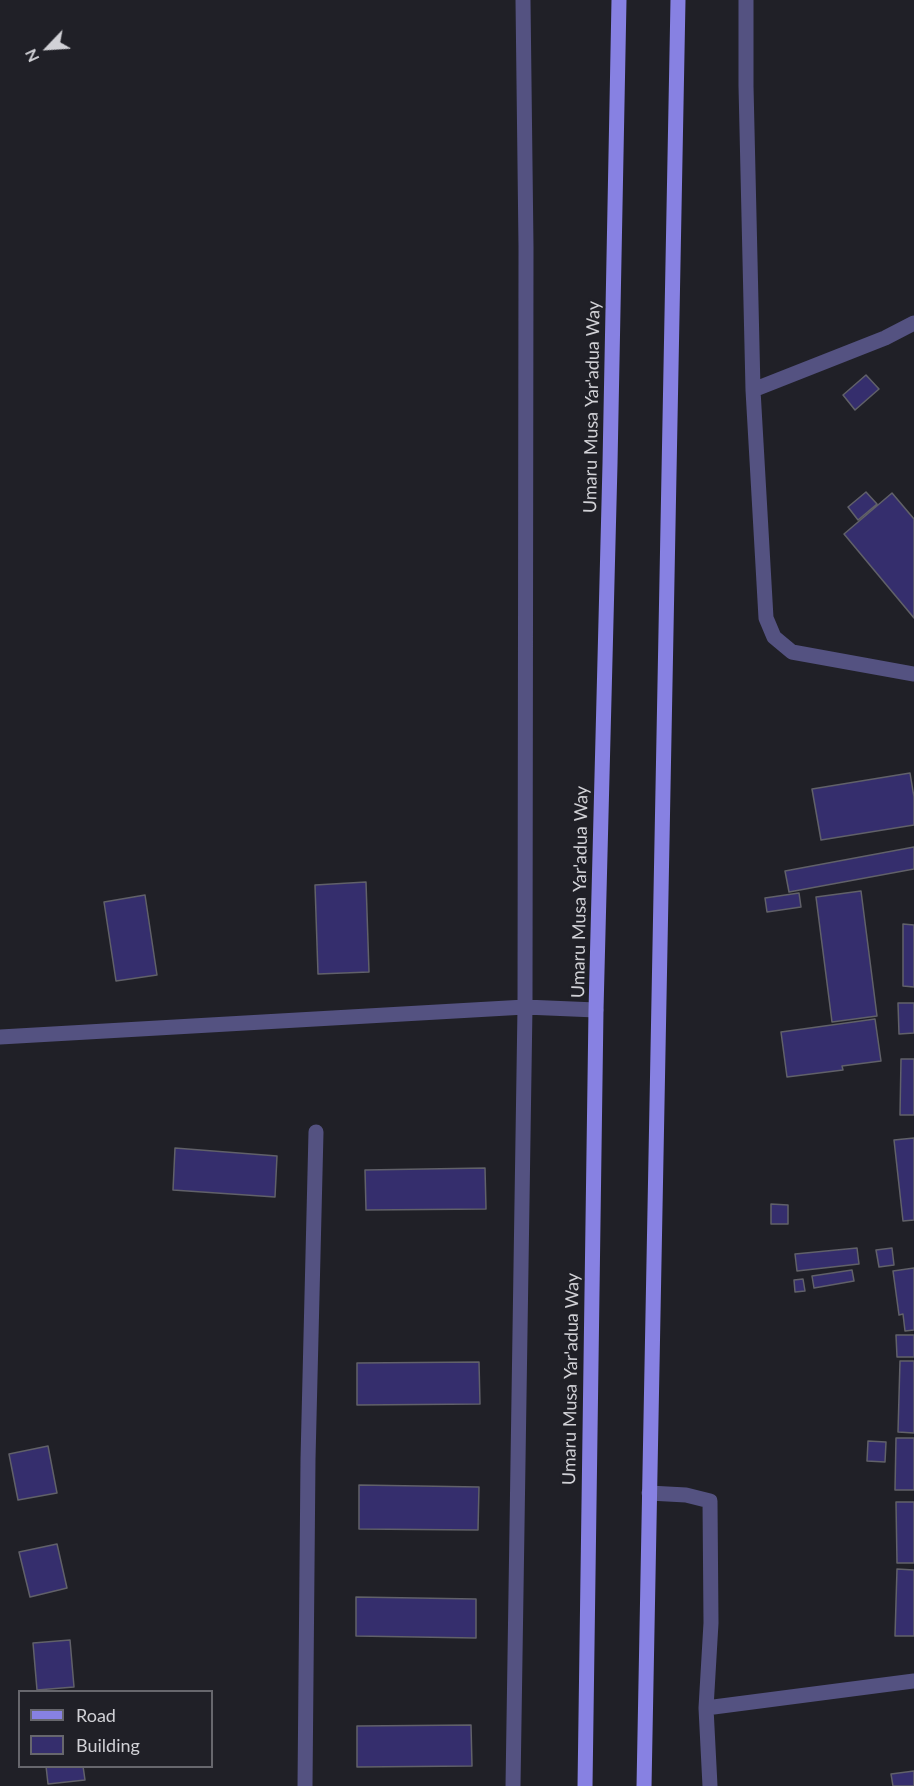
<!DOCTYPE html>
<html>
<head>
<meta charset="utf-8">
<style>
  body { margin:0 }
  #map { position:relative; width:914px; height:1786px; overflow:hidden; background:#202027; font-family:Lato,sans-serif }
  canvas { display:block }
  .legend { position:absolute; left:18px; top:1690px; width:195px; height:78px; box-sizing:border-box; background:#202027; border:2px solid #67676d; margin:0; padding:8px 10px; list-style:none; font-size:18px; color:#d1d1d6 }
  .legend li { display:flex; align-items:center; gap:12px; height:30px }
  .legend b { width:30px; border:2px solid #67676d }
  .north { position:absolute; left:18px; top:18px; width:60px; height:60px; -webkit-text-stroke:4px #202027; paint-order:stroke; rotate:245deg; font-size:16px; font-weight:700; line-height:24px; text-align:center; color:#d1d1d6 }
  .north::after { content:''; display:block; margin:auto; width:21px; height:27px; background:#d1d1d6; clip-path:polygon(50% 0,100% 100%,50% 72%,0 100%) }
</style>
</head>
<body>
<div id="map">
<canvas width="914" height="1786"></canvas>
<ul class="legend">
<li><b style="height:8px;background:#8781e2"></b>Road</li>
<li><b style="height:16px;background:#352e6d"></b>Building</li>
</ul>
<div class="north">N</div>
</div>
<script>
const c = document.querySelector('canvas').getContext('2d');
c.lineJoin = 'round';
function fillPath(path, color) {
  c.fillStyle = color;
  c.fill(path, 'evenodd');
}
function strokePath(path, color, width, dash) {
  c.strokeStyle = color;
  c.lineWidth = width;
  c.lineCap = dash ? 'butt' : 'round';
  c.setLineDash(dash || []);
  c.stroke(path);
}
function label(font, color, halo, rows, align = 'center') {
  c.font = font + ' Lato,sans-serif';
  c.lineWidth = 5;
  c.setLineDash([]);
  c.textBaseline = 'middle';
  c.strokeStyle = halo;
  c.fillStyle = color;
  for (const [text, x, y, turn = 0] of rows) {
    c.save();
    c.translate(x, y);
    c.rotate((+turn || 0) * Math.PI / 180);
    c.textAlign = isNaN(turn) ? turn : align;
    if (halo) c.strokeText(text, 0, 0);
    c.fillText(text, 0, 0);
    c.restore();
  }
}
const building = new Path2D(`
  M866,375l13,14 -24,21 -12,-15z
  M866,492l11,12 -19,16 -10,-13z
  M892,493l22,26v99l-70,-84z
  M910,773l4,24v28l-93,15 -9,-51z
  M914,847v22l-125,23 -4,-21z
  M366,882l3,90 -51,2 -3,-89z
  M861,891l16,125 -45,6 -16,-125z
  M799,893l2,14 -34,5 -2,-14z
  M145,895l12,80 -41,6 -12,-79z
  M903,924l11,1v62l-11,-1z
  M898,1003h16v30l-15,1z
  M875,1019l6,42 -39,5 1,4 -56,7 -6,-45z
  M901,1059h13v56h-14z
  M914,1138v82l-11,1 -9,-81z
  M175,1148l102,8 -2,41 -102,-7z
  M485,1168l1,41 -120,1 -1,-40z
  M771,1204l17,1v19h-17z
  M857,1248l2,16 -62,7 -2,-17z
  M892,1248l2,17 -15,2 -3,-17z
  M914,1268v62l-9,1 -2,-17 -4,1 -6,-44z
  M852,1270l2,11 -40,7 -2,-12z
  M803,1279l2,12 -10,1 -1,-12z
  M896,1335h18v22h-17z
  M900,1361h14v72l-16,-1z
  M479,1362l1,42 -123,1v-42z
  M896,1438h18v52h-19z
  M868,1441l18,1 -1,20 -18,-1z
  M48,1446l9,47 -39,7 -9,-46z
  M359,1485l120,2 -1,43 -119,-1z
  M896,1502h18v61h-17z
  M57,1544l10,44 -37,9 -11,-45z
  M897,1569l17,1v66h-19z
  M356,1597l120,2v39l-120,-2z
  M70,1640l4,47 -37,3 -4,-47z
  M471,1725l1,41 -115,1v-41z
  M46,1766h37l2,14 -37,4z
  M914,1771v15h-21l-2,-12z`);
fillPath(building, '#352e6d');
strokePath(building, '#616169', 1.5);
strokePath(new Path2D(`
  M746,0v86l7,304 13,228 8,19 18,15 122,22
  M753,390l132,-52 29,-15
  M0,1037l525,-30 71,3
  M649,1493l37,2 24,6 1,122 -5,85 4,78
  M706,1708l208,-27
  M305,1786l3,-327 8,-327
  M513,1786l12,-779 1,-760 -3,-247`), '#545281', 15);
strokePath(new Path2D(`
  M585,1786l11,-776 14,-546 9,-464
  M644,1786l34,-1786`), '#8781e2', 15);
label('18px', '#d1d1d6', '#202027', [
  ["Umaru Musa Yar'adua Way",592,407,-89],
  ["Umaru Musa Yar'adua Way",580,892,-89],
  ["Umaru Musa Yar'adua Way",571,1379,-89]
]);
</script>
</body>
</html>
